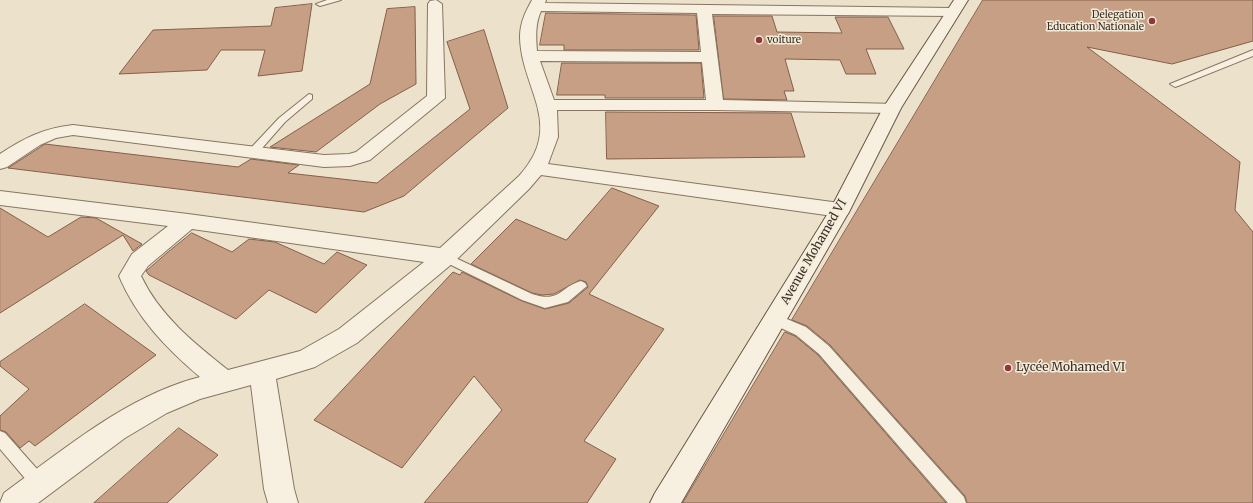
<!DOCTYPE html>
<html>
<head>
<meta charset="utf-8">
<style>
  body { margin:0 }
  canvas { display:block; background:#ece2cc }
</style>
</head>
<body>
<canvas width="1253" height="503"></canvas>
<script>
const c = document.querySelector('canvas').getContext('2d');
c.lineJoin = 'round';
function fillPath(path, color) {
  c.fillStyle = color;
  c.fill(path, 'evenodd');
}
function strokePath(path, color, width, dash) {
  c.strokeStyle = color;
  c.lineWidth = width;
  c.lineCap = dash ? 'butt' : 'round';
  c.setLineDash(dash || []);
  c.stroke(path);
}
function label(font, color, halo, rows, align = 'center') {
  c.font = font + ' Merriweather,serif';
  c.lineWidth = 3;
  c.setLineDash([]);
  c.textBaseline = 'middle';
  c.strokeStyle = halo;
  c.fillStyle = color;
  for (const [text, x, y, turn = 0] of rows) {
    c.save();
    c.translate(x, y);
    c.rotate((+turn || 0) * Math.PI / 180);
    c.textAlign = isNaN(turn) ? turn : align;
    if (halo) c.strokeText(text, 0, 0);
    c.fillText(text, 0, 0);
    c.restore();
  }
}
const building = new Path2D(`
  M983,0h270v41l-81,23 -85,-17 153,115 -5,48 18,22v271h-286l-2,-7 -135,-151 -23,-19 -15,-6z
  M312,4l-10,67 -44,5 7,-26h-44l-14,20 -88,4 34,-44 118,-4 4,-18z
  M415,7l1,77 -36,20 -64,48 -46,-5 100,-63 17,-75z
  M546,13l150,2 3,35h-135v-5h-24z
  M714,16h58l5,16 65,1 -7,-16h53l16,32h-38l10,25h-30l-6,-14 -55,-1 9,32h-10l3,9 -63,-1z
  M484,30l24,78 -104,88 -40,16 -356,-44 37,-24 193,23 13,-8 48,6 -11,8 89,10 93,-74 -23,-67z
  M562,63h139l3,35h-99v-3h-48z
  M606,112l185,1 14,44 -198,2z
  M612,188l47,18 -70,88 75,35 -80,112 32,18 -29,44h-163l78,-93 -28,-34 -72,92 -88,-48 139,-148 7,3 2,-3 60,29 23,8 24,-6 19,-16 -2,-5 -6,-2 -26,14 -12,1 -10,-2 -61,-29 45,-45 50,21z
  M0,208l48,29 33,-20 15,1 46,26 -9,7 -10,-16 -123,78z
  M192,233l40,19 17,-13 26,3 49,22 13,-12 30,13 -51,48 -47,-23 -33,29 -87,-44 -3,-4 22,-19z
  M85,304l71,51 -121,91 -6,-5 -9,7 -14,-16 -6,-2v-14l29,-27 -29,-23v-4z
  M785,332l10,4 23,19 128,148h-263z
  M179,428l39,27 -51,48h-73z`);
fillPath(building, '#c69f85');
strokePath(building, '#855f49', 1);
const lane = new Path2D(`
  M327,0h14l-21,6 -4,-2z
  M1253,50v6l-75,30 -3,1 -5,-3z
  M309,94l3,1v4l-27,23 -28,32h-8l-1,-2 1,-2 30,-32z
  M445,253l87,41c29,9 26,-6 49,-13l4,2 2,3 -19,16 -23,6 -23,-8 -81,-40 -2,-3 2,-3z
  M775,314l31,13 23,19 135,151 2,6h-18l-129,-149 -23,-19 -26,-12 -2,-4 2,-4z
  M0,431l5,2 41,46 2,5 -2,5 -6,3 -6,-3 -34,-40z`);
const street = new Path2D(`
  M436,0l6,4 3,94 -75,62 -20,6 -26,1 -251,-32 -17,3 -16,7 -33,22 -7,2v-15c24,-16 44,-26 73,-29l251,30 25,-1 7,-2 71,-56 1,-92 2,-3z
  M532,0h14l-1,3 407,5 5,1 2,3 -2,3 -5,1 -240,-2 11,86 175,4 3,4 -3,4 -6,1 -177,-3h-158l1,27 -10,27 292,39 7,2 3,5 -3,5 -7,2 -299,-42 -12,14 -76,74 -96,80 -42,24 -39,12 18,110 4,14h-30l-4,-14 -13,-104 -51,14 -33,14 -42,25 -87,65h-38l4,-10c59,-43 124,-98 196,-116 -35,-30 -63,-59 -81,-101l13,-22 36,-28 -168,-21v-14l188,23 252,34 79,-72c47,-51 2,-87 1,-139 0,-15 6,-26 12,-37zM541,11l156,2 4,39 -164,-1c-1,-14 -2,-27 4,-40zM540,61l162,1 4,38h-152zM192,229l232,33 -85,67 -39,22 -72,19c-34,-27 -68,-54 -87,-94l7,-10z`);
const secondary = new Path2D(`
  M954,0h14l-67,108 -51,102 -169,293h-31l5,-10 175,-283 53,-102z`);
strokePath(lane, '#887561', 2);
strokePath(street, '#887561', 2);
strokePath(secondary, '#6a5644', 2);
fillPath(lane, '#f7efdf');
fillPath(street, '#f7efdf');
fillPath(secondary, '#f7efdf');
for (const [x, y, r, color] of [
  [1152,21,4,"#923638"],
  [759,40,4,"#923638"],
  [1008,368,4,"#923638"]
]) {
  const dot = new Path2D();
  dot.arc(x, y, r, 0, 2 * Math.PI);
  c.fillStyle = color;
  c.fill(dot);
  strokePath(dot, '#f4ecdb', 1.5);
}
label('10px', '#3a2d23', '#f4ecdb', [
  ["Delegation",1144,15],
  ["Education Nationale",1144,27],
  ["voiture",767,40,"left"]
], 'right');
label('12px', '#3a2d23', '#f4ecdb', [
  ["Avenue Mohamed VI",814,252,-60]
]);
label('12px', '#3a2d23', '#f4ecdb', [
  ["Lycée Mohamed VI",1016,368]
], 'left');
</script>
</body>
</html>
